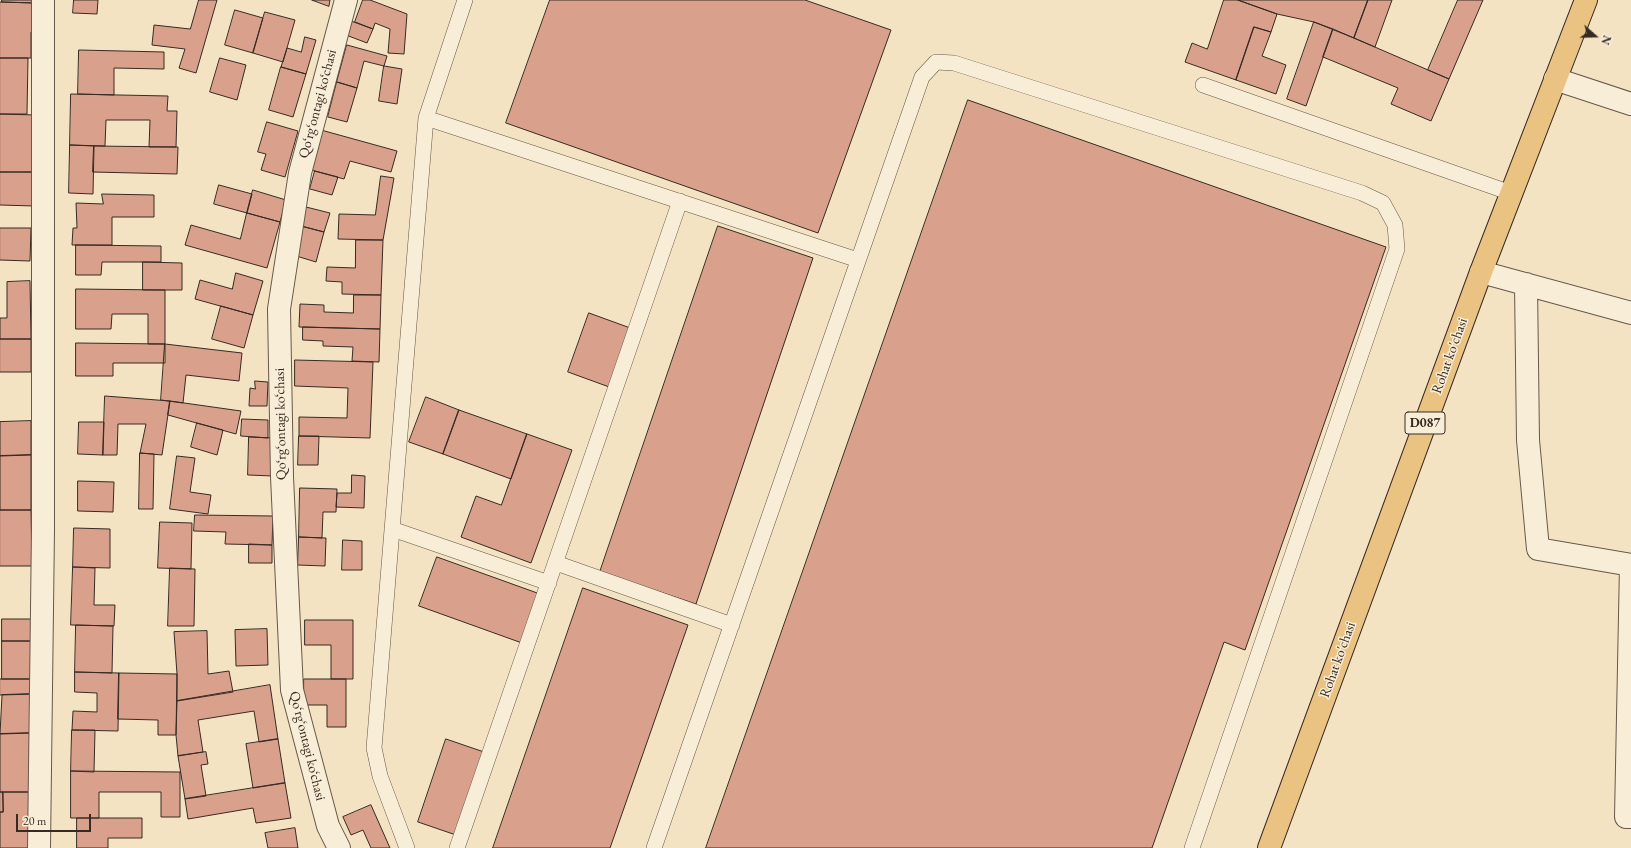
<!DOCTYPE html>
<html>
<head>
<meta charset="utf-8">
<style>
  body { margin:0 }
  #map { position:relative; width:1631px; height:848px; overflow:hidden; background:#f4e3c2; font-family:"EB Garamond",serif }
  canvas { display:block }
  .north { position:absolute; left:1575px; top:16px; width:40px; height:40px; -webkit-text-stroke:3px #f8edd7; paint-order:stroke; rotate:110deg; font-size:11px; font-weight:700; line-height:16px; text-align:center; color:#372a23 }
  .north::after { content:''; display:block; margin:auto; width:14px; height:18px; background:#372a23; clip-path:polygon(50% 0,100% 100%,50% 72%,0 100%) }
  .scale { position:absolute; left:16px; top:814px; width:75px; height:18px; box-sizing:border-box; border:2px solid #372a23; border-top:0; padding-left:5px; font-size:12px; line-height:14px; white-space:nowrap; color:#372a23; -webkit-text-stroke:3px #f8edd7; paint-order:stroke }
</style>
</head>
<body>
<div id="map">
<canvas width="1631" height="848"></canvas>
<div class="north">N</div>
<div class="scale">20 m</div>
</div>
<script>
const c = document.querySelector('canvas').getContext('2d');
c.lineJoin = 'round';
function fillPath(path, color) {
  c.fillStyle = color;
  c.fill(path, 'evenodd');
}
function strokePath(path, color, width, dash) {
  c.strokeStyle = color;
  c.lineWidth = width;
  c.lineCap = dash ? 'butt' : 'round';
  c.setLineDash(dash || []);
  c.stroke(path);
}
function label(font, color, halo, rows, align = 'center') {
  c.font = font + ' "EB Garamond",serif';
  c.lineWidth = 3;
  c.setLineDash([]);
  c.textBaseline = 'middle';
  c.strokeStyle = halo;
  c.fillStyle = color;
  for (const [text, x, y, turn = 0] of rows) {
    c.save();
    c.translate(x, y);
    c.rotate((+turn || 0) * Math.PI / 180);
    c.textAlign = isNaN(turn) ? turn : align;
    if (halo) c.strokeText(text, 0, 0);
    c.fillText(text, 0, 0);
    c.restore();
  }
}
const building = new Path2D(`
  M2,0h33v3l-33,-1z
  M74,0h24l-1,14 -24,-1z
  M199,0h18l-21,73 -17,-5 6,-19 -33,-4 2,-20 36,4z
  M312,0h18l-1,6z
  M363,0h7l37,14 -3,40 -16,-1 2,-24 -15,-6 -2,6 -18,-7z
  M550,0h255l86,30 -73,203 -312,-110z
  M1224,0h14l39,14 -6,18 -17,-5 -18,53 -51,-18 7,-19 15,6z
  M1238,0h130l-14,38 -40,-16 -37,-8z
  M1368,0h24l-17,47 -21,-9z
  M1458,0h25l-34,79 -21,-9z
  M0,2l35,1 -1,29h-3v26h-31z
  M235,10l28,8 -10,35 -28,-8z
  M265,12l30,8 -12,42 -30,-9z
  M351,21l22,8 -6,14 -21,-8z
  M1314,22l19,7 -27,77 -19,-7z
  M1254,27l17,5 -9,24 24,9 -10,29 -40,-14z
  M1333,29l116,50 -18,42 -40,-17 7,-16 -75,-31z
  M305,37l11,3 -10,34 -25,-7 6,-19 14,4z
  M347,45l40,11 -3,10 -20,-5 -7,27 -20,-6z
  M79,50l85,2v17l-50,-1v27l-36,-1z
  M0,58h28l-1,56h-27z
  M220,58l26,7 -9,35 -27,-8z
  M384,66l18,3 -5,35 -18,-3z
  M281,67l25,7 -13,43 -24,-7z
  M337,82l20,6 -10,34 -19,-5z
  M71,94l97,2 -1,15h10l-1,36h-27l1,-27h-44l-1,26 -35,-1z
  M968,100l418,147 -141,403 -21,-8 -72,206h-446z
  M0,114l36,1 -1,57h-35z
  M267,122l31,9 -13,46 -24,-7 5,-16 -8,-2z
  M321,130l76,21 -6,21 -41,-11 -6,18 -33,-9z
  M70,145l24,1 -1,48 -24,-1z
  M94,146l84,1 -1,27 -84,-2z
  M315,171l23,6 -6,18 -22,-6z
  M0,172h35l-1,34 -34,-1z
  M381,176l13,2 -11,62 -45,-1 1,-25 36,1z
  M219,185l33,9 -5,19 -33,-9z
  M253,190l33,10 -6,22 -33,-9z
  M102,194l52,1v22h-42v28h-40l1,-17h4l-1,-25 27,1z
  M306,207l24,6 -6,19 -23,-6z
  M247,213l33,9 -13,46 -82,-23 6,-20 49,14z
  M301,226l23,6 -8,30 -23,-7z
  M718,226l95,32 -117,346 -96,-32z
  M0,228h31l-1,33 -30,-1z
  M356,240h27l-2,55 -39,-1v-12l-16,-1 1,-14 28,1z
  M76,245l85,1v16h-59l-1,13h-25z
  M143,262l39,1v27h-39z
  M236,273l27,8 -10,34 -58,-16 5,-19 32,9z
  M30,281l1,58h-31v-21h7v-36z
  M76,289l89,1v54h-17v-30h-36l-1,15h-35z
  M354,295h27l-1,34 -81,-2 1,-23 24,1v7l29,1z
  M221,306l32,9 -9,33 -32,-9z
  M589,313l44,16 -21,59 -44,-16z
  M303,327l77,2 -1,33 -27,-1 1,-14 -30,-1v-5l-20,-1z
  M0,339h31v33h-31z
  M76,343l89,1v19h-52v13h-37z
  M165,344l77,9 -3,28 -53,-6 -3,28 -22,-3z
  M295,360l78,2 -3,76 -71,-2v-19l48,1 1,-30 -53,-2z
  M255,381l13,1 -1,24h-18l1,-18 5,1z
  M105,396l65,5 -8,54 -22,-2 6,-29h-28l-1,31h-14z
  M426,397l33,13 -16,44 -34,-12z
  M170,401l71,10 -5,23 -68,-19z
  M459,410l68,24 -16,45 -68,-25z
  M242,419l26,1v18l-27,-2z
  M31,421v34l-31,1v-34z
  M79,422h25l-1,33 -25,-1z
  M197,423l26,7 -6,25 -26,-8z
  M527,434l45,16 -41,113 -70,-26 15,-41 25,9z
  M299,436h20l-1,29h-20z
  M249,437l26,1 -2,38 -25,-1z
  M140,453l14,1 -1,55h-14z
  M31,455v55h-31v-54z
  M177,456l18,2 -5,34 21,3 -3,19 -38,-5z
  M352,475l13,1 -1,32 -28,-1 1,-14h14z
  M78,481l36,1 -1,30 -35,-1z
  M300,488l37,1 -1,23h-13l-1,26 -23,-1z
  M0,510h31l1,56h-32z
  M195,515l78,1 -1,29 -47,-1 1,-12 -32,-1z
  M160,522l32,1 -1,46 -33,-1z
  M74,528l36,1v39l-37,-1z
  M299,537l27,1 -1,28 -27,-1z
  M343,540l19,1v29h-20z
  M249,544l23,1v18h-23z
  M437,557l103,37 -18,49 -103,-37z
  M73,567l22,1 -1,37h21l-1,21 -43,-1z
  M170,568l25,1 -1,57h-26z
  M583,588l105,37 -78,223h-117z
  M2,619h30v22h-30z
  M305,620h48v59h-22v-34h-26z
  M76,625l37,1 -1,47 -37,-1z
  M267,629l1,36 -32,1 -1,-36z
  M207,631l1,43 21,-3 4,21 -56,9v-27l-3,-42z
  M2,641h30v38h-30z
  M75,672l44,1 -1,58 -46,-1 1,-19 24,1v-19l-22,-1z
  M119,673l58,1 -1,61h-18v-15l-40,-1z
  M0,679h37v15l-37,1z
  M304,679h42v48h-19v-22h-23z
  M270,685l8,54 -19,3 -5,-31 -56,9 5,32 -25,4 -2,-21 1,-34z
  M33,694v39l-33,1 2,-39z
  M72,730h23l-1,42 -23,-1z
  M33,733v59h-33v-58z
  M278,739l7,44 -32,5 -7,-44z
  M446,739l38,13 -28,83 -38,-13z
  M206,752l2,12 -7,1 5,31 -21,3 -7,-43z
  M71,771l109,1v45h-19v-25h-62v26h-28z
  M285,783l6,35 -35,5 -3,-15 -65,11 -3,-20z
  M0,792h3v20h-3z
  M3,792h30v56h-33v-36h3z
  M371,805l19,43h-19l-8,-18 -12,5 -8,-18z
  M77,818h65v20h-34v10h-31z
  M295,828l3,20h-30l-3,-15z`);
fillPath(building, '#d9a08c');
strokePath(building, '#372a23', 1);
const service = new Path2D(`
  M1203,85l308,108
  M426,118l432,142
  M392,529l157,54
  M556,563l176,62
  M407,848l-27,-72 -6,-28 52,-630 39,-118
  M457,848l223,-647
  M654,848l268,-771 14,-15 18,1 408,130 21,10 12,22 2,24 -205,599`);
const minor = new Path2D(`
  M1555,79l76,25
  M1481,272l150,41
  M1526,284l2,156 10,109 93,16 -5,252h5
  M39,848l4,-319v-529
  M339,848l-11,-22 -36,-136 -10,-213 -3,-168 21,-136 46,-173`);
const primary = new Path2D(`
  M1269,848l212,-576 105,-272`);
strokePath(service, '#66584b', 16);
strokePath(minor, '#66584b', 24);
strokePath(primary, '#372a23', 24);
strokePath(service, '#f8edd7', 15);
strokePath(minor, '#f8edd7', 22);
strokePath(primary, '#eac281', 22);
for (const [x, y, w] of [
  [1425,423,40]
]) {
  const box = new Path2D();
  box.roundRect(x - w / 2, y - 11, w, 22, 3);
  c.fillStyle = '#f8edd7';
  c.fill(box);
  strokePath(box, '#372a23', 1);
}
label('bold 13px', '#372a23', null, [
  ["D087",1425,423]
]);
label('14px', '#372a23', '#f8edd7', [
  ["Qo‘rg‘ontagi ko‘chasi",318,104,-75],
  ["Rohat ko'chasi",1450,356,-70],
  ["Qo‘rg‘ontagi ko‘chasi",281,424,-91],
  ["Rohat ko'chasi",1338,660,-70],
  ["Qo‘rg‘ontagi ko‘chasi",307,746,76]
]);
</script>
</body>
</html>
